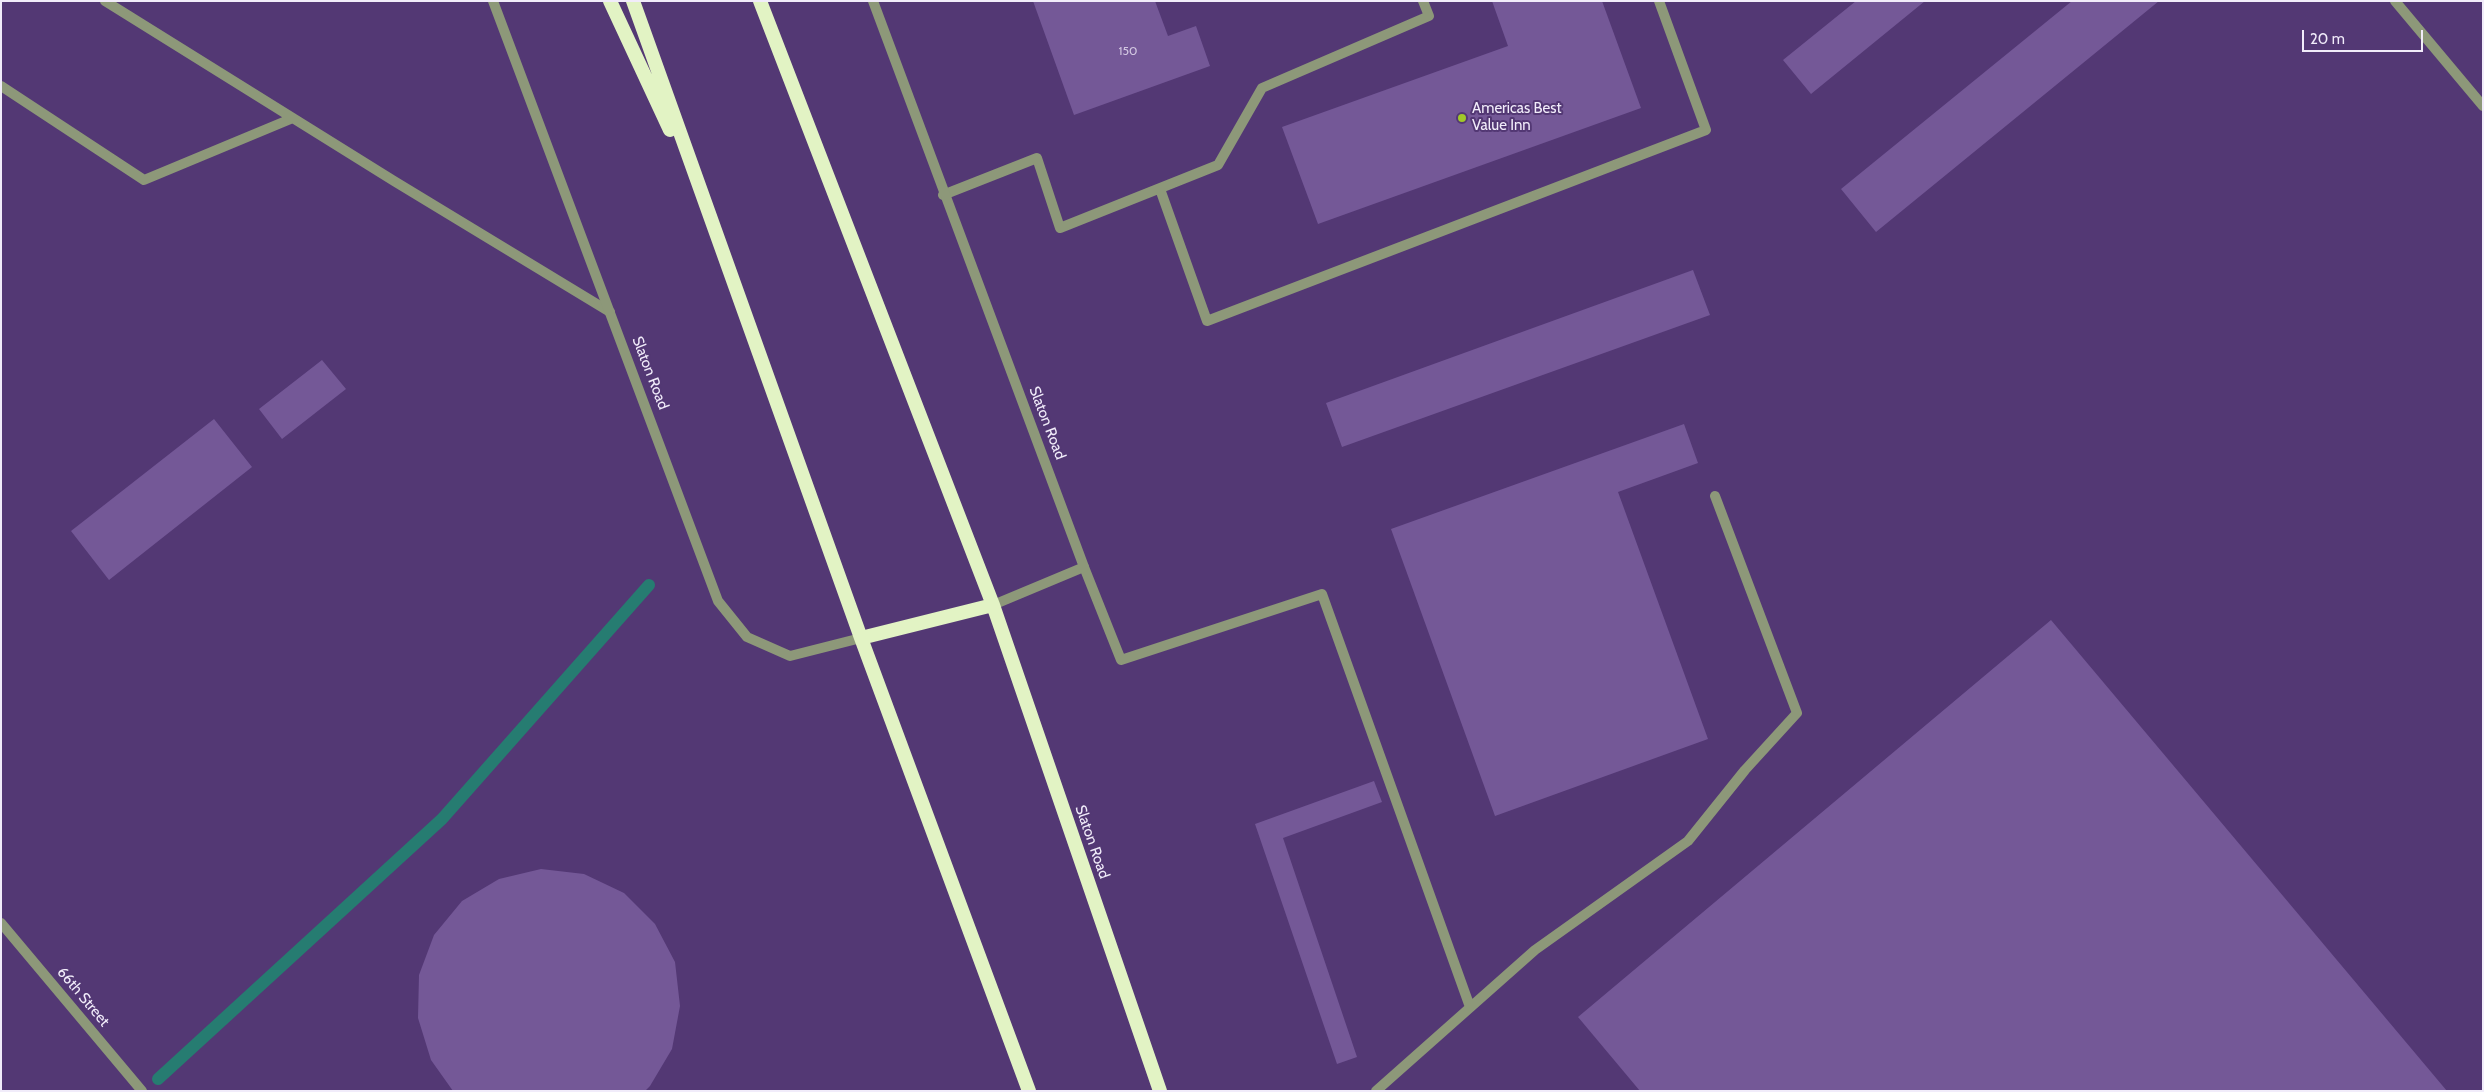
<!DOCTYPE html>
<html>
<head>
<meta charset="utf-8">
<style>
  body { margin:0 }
  #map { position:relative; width:2484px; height:1092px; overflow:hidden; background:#533874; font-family:Cabin,sans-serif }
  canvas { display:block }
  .frame { position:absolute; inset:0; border:2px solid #f1ecfa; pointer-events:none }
  .scale { position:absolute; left:2302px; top:30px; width:121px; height:22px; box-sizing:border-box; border:2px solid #f1ecfa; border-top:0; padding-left:6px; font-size:15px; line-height:18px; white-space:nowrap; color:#f1ecfa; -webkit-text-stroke:4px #533874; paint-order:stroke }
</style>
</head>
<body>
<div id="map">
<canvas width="2484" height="1092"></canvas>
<div class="frame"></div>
<div class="scale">20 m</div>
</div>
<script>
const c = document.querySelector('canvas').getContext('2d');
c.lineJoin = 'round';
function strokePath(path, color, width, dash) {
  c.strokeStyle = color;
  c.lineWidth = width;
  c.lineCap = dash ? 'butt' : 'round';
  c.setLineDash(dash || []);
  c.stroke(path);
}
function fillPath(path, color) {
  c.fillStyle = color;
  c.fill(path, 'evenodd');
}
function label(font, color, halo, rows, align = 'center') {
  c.font = font + ' Cabin,sans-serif';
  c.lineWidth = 4;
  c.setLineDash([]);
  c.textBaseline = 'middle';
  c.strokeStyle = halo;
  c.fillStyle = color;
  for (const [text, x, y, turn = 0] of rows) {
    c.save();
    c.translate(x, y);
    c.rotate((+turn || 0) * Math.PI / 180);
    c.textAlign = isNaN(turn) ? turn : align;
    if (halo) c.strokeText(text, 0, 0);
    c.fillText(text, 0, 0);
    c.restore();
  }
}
strokePath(new Path2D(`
  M158,1079l284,-260 207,-234`), '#267c71', 12);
fillPath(new Path2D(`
  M1033,1h122l13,35 28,-10 14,40 -136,49z
  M1492,1h110l39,107 -323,116 -36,-97 226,-81z
  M1856,1h69l-114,93 -28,-34z
  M2072,1h87l-283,231 -35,-43z
  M1693,270l17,45 -368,132 -16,-44z
  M322,360l24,29 -64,50 -23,-30z
  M214,419l38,48 -143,113 -38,-49z
  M1684,424l14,39 -80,29 90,247 -213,77 -104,-287z
  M2051,620l396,471h-807l-62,-74z
  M1374,781l8,21 -99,36 74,219 -20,7 -82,-240z
  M541,869l43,5 40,19 31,31 20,38 5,44 -8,43 -22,37 -5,5h-192l-22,-31 -13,-42 1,-43 15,-40 28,-34 37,-22z`), '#745897');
strokePath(new Path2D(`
  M105,1l289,180 216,131
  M1,86l143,94 149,-62
  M1160,189l47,132 499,-191 -47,-129
  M943,195l94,-37 23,70 158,-63 44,-77 167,-72 -6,-15
  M1084,567l37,93 201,-66 148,413
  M1376,1091l159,-141 153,-109 57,-71 52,-57 -82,-217`), '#8d9879', 10);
strokePath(new Path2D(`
  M493,1l225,600 29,36 43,19 71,-18
  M873,1l211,566 -91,38
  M2395,1l88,105`), '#8d9879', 10);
strokePath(new Path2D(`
  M1,923l141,168`), '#8d9879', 10);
strokePath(new Path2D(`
  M610,1l60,129
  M633,1l228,637 168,453
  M760,1l233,604 167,486
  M861,638l132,-33`), '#e2f3c4', 14);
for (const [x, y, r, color] of [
  [1462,118,5,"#a1c929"]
]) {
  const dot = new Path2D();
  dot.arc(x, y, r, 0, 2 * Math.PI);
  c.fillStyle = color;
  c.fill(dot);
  strokePath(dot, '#533874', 2);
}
label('12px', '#d2c7e1', null, [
  ["150",1128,51]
]);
label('15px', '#f1ecfa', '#533874', [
  ["Americas Best",1472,109],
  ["Value Inn",1472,126]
], 'left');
label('15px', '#f1ecfa', '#533874', [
  ["Slaton Road",650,373,69],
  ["Slaton Road",1047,423,69],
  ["Slaton Road",1092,842,71],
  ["66th Street",83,997,50]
]);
</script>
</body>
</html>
